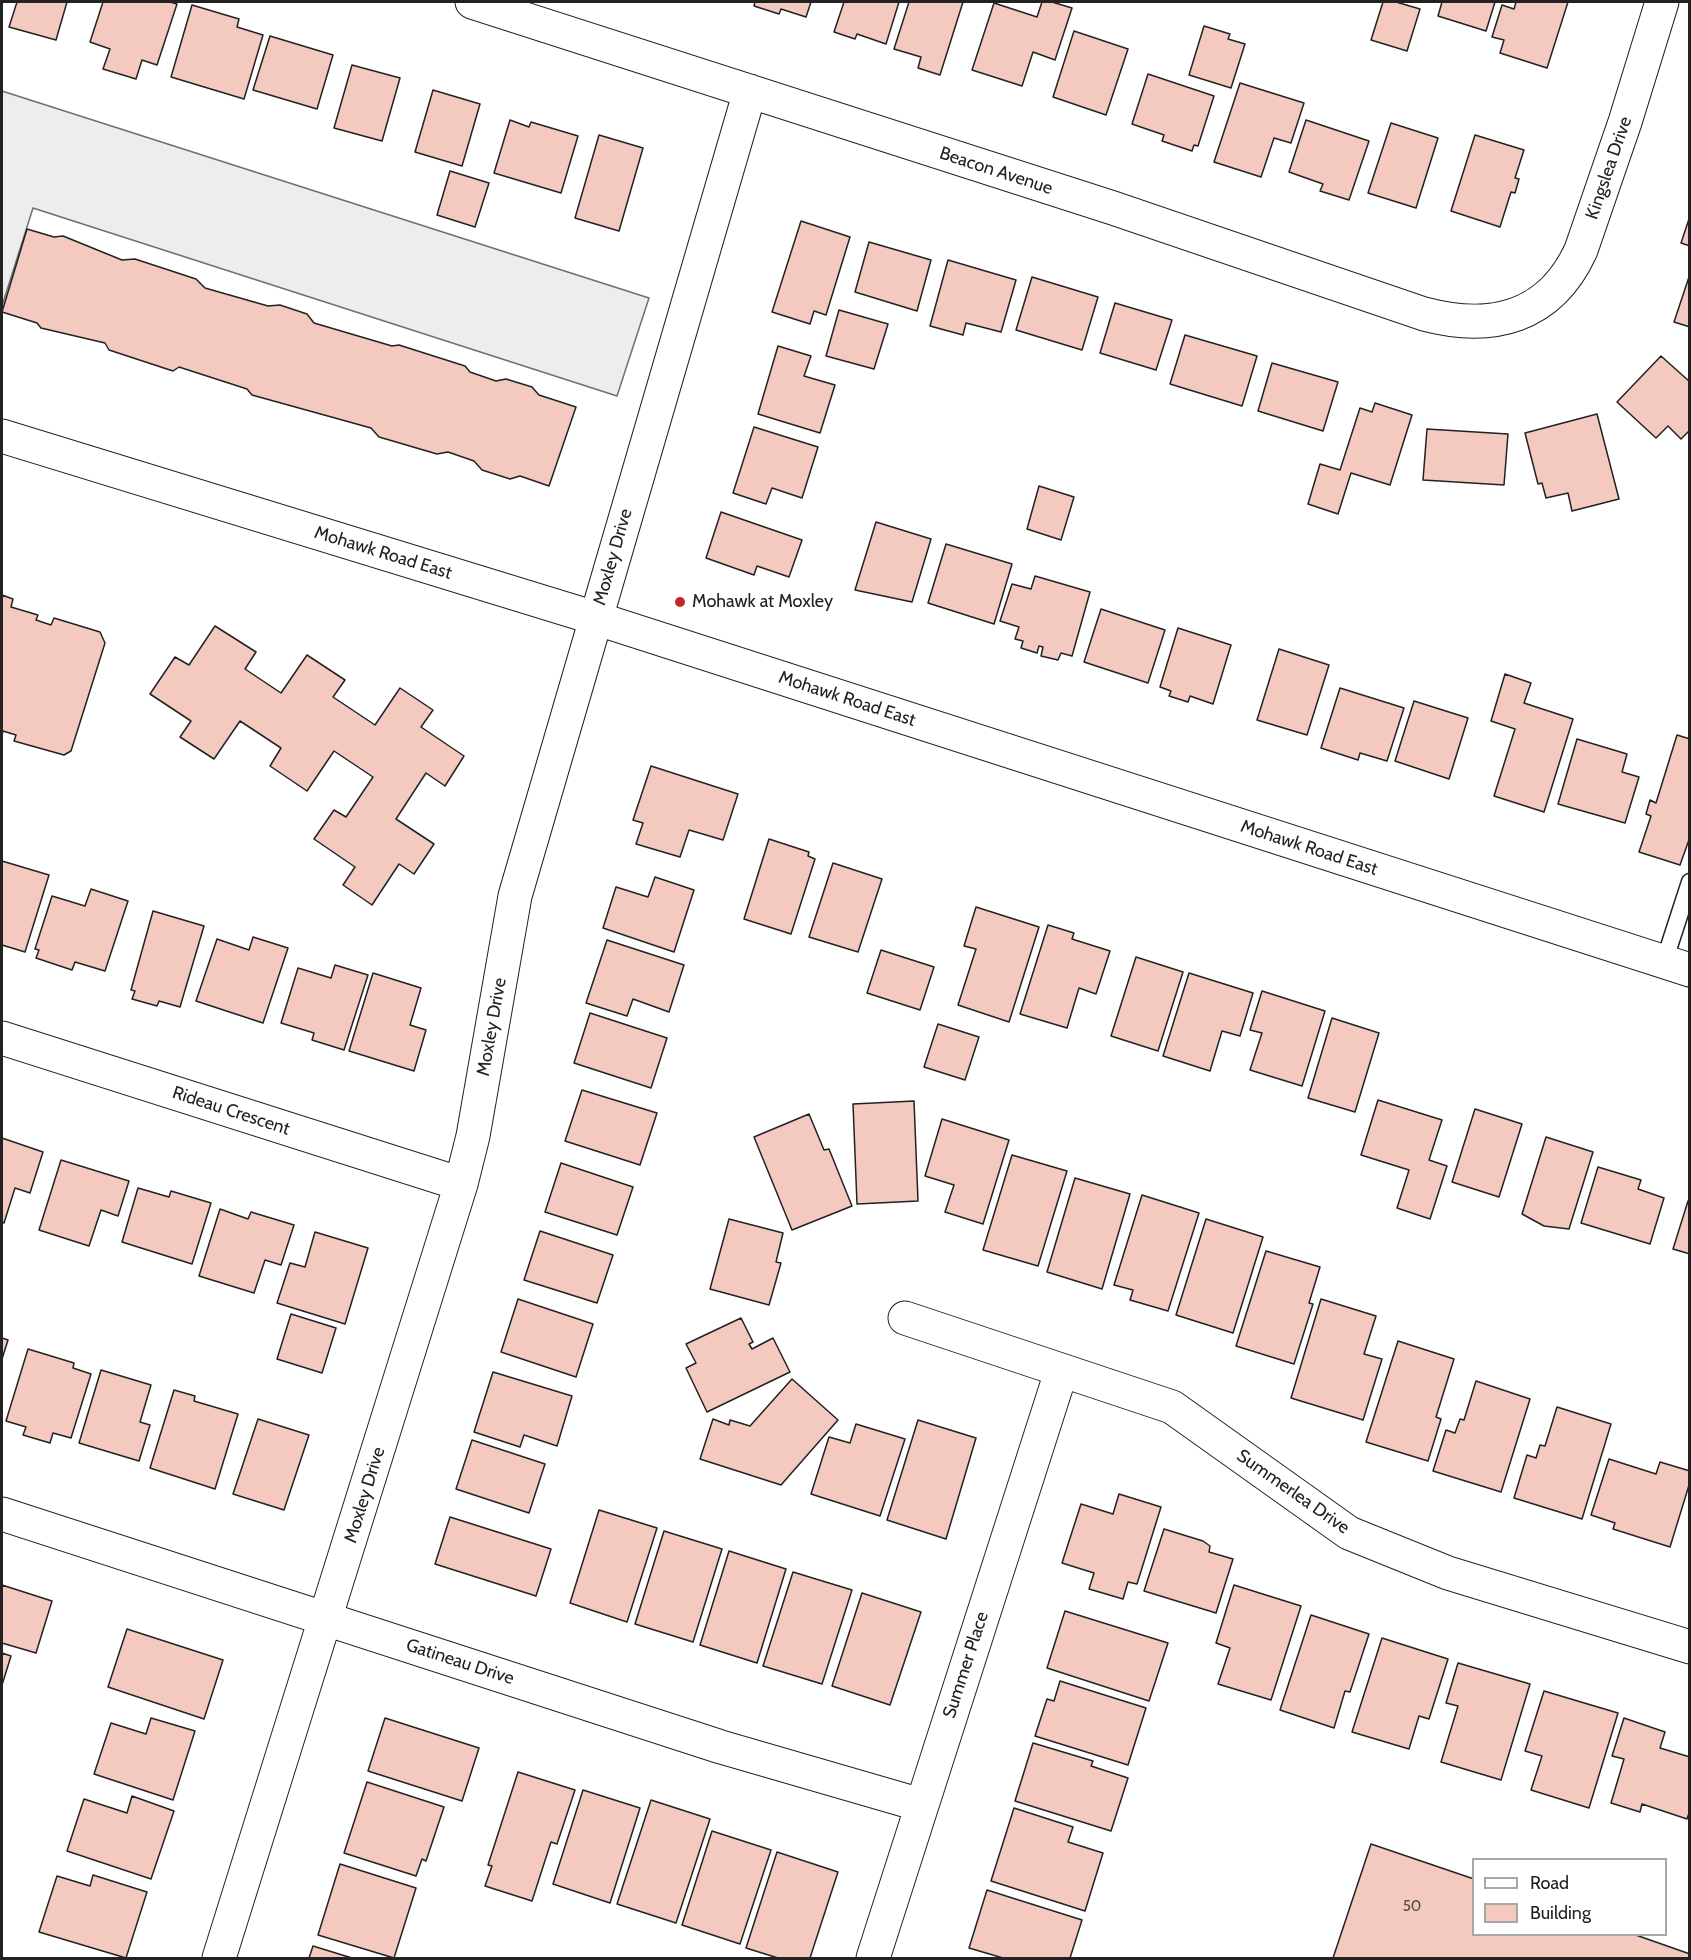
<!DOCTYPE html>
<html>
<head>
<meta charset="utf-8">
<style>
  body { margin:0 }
  #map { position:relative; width:1691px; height:1960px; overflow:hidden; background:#fff; font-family:Cabin,sans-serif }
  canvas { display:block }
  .frame { position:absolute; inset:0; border:3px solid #222; pointer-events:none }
  .legend { position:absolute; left:1472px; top:1858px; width:195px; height:78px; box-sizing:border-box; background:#fff; border:2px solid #a7a7a7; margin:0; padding:8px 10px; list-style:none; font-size:18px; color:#222 }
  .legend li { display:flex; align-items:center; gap:12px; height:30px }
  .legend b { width:30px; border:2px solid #a7a7a7 }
</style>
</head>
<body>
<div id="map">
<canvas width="1691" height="1960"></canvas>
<div class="frame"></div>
<ul class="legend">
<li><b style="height:8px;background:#fff"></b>Road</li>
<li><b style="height:16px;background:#f3c9c0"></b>Building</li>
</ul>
</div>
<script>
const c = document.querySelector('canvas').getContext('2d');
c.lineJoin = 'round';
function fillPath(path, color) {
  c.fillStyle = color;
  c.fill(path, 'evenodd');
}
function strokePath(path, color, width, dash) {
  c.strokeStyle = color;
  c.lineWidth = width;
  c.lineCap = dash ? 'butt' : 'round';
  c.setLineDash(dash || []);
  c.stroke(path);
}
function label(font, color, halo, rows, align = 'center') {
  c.font = font + ' Cabin,sans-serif';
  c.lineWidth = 4.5;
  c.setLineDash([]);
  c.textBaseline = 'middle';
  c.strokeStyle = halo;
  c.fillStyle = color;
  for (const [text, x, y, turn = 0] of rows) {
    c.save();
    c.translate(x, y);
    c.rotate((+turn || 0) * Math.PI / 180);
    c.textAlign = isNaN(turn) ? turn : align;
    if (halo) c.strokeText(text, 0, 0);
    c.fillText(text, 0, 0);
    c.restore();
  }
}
const parking = new Path2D(`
  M2,91l647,207 -32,98 -584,-188 -31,98z`);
fillPath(parking, '#ededed');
strokePath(parking, '#6f6f6f', 1.5);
const building = new Path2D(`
  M17,2h50l-11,38 -47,-13z
  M103,2h67l7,2 -20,61 -15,-5 -6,19 -33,-10 7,-20 -20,-7z
  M755,2h56l-5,15 -25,-8 -2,5 -25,-8z
  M844,2h55l-13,42 -29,-10 -2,5 -21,-7z
  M909,2h54l-23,73 -22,-7 3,-11 -27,-8z
  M1042,2h10l20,6 -17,52 -22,-8 -11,34 -50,-16 22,-67 43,14z
  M1383,2h13l24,7 -13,42 -36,-11z
  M1442,2h53l-9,29 -48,-15z
  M1516,2h52l-21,66 -47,-15 4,-13 -12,-3 10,-32 12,4z
  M192,5l47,14 -2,8 26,8 -19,64 -73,-22z
  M1204,26l26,8 -2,5 17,5 -14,44 -42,-13z
  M1074,31l54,18 -22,66 -53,-18z
  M270,36l63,19 -16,54 -64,-19z
  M352,65l48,13 -18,63 -48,-13z
  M1148,74l66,22 -16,50 -4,-1 -2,6 -30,-10 2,-6 -32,-11z
  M1240,83l64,20 -13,40 -17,-5 -13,39 -47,-15z
  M433,90l47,14 -18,62 -47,-14z
  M510,120l19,7 2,-5 47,14 -17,57 -67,-20z
  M1306,120l63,21 -20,59 -29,-9 3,-7 -34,-12z
  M1391,123l47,15 -22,70 -48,-15z
  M599,135l44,13 -24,83 -44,-13z
  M1475,135l49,15 -9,28 4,1 -4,14 -4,-1 -11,35 -49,-16z
  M450,171l39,12 -14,44 -38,-12z
  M1690,216v30l-9,-3z
  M801,221l49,16 -24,78 -12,-4 -4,13 -38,-12z
  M27,229l27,8 9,-1 59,24 13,-1 61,20 9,9 63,18 12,-1 27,9 7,9 78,23 7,-1 66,21 5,6 26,9 10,-2 26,8 7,8 37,12 -27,79 -29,-10 -10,3 -28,-9 -8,-9 -26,-9 -11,2 -58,-17 -8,-9 -119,-33 -5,-6 -68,-22 -6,4 -64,-21 -4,-7 -64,-15 -4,-5 -35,-11z
  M869,242l62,18 -14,51 -62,-19z
  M948,260l68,20 -15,52 -35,-9 -3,12 -33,-9z
  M1690,274v53l-16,-5z
  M1032,277l66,20 -16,53 -66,-20z
  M1115,303l57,17 -16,50 -56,-17z
  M839,310l49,14 -14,45 -48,-13z
  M1185,335l72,21 -15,50 -72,-22z
  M778,346l33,10 -7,20 31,9 -15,48 -62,-19z
  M1661,356l29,26v48l-9,9 -13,-13 -12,12 -39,-36z
  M1272,363l66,19 -15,49 -65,-20z
  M1375,403l37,12 -22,70 -39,-12 -13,41 -30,-10 12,-40 20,6 20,-62 12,4z
  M1597,414l22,85 -47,12 -4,-18 -22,5 -4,-15 -4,1 -13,-51z
  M754,427l64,20 -16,51 -30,-10 -6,16 -33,-11z
  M1427,429l81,5 -4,51 -81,-5z
  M1039,486l35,11 -13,43 -34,-11z
  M721,512l81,28 -13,37 -32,-11 -3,9 -48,-17z
  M876,522l55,17 -19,63 -57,-12z
  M946,544l66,20 -18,60 -66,-21z
  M1035,576l55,16 -18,64 -11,-3 -3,7 -17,-4 2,-9 -4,-1 -2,7 -16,-5 2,-7 -8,-2 4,-12 -19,-6 12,-37 19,5z
  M2,595l11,4 -2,8 27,8 -2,5 15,5 3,-7 46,14 5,11 -34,108 -7,4 -50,-14 2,-6 -13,-4 -1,4z
  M1101,609l64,21 -17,53 -64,-21z
  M215,626l41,26 -11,17 36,24 26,-38 38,25 -12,17 42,28 25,-37 33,22 -12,17 43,29 -19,30 -19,-13 -30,46 38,25 -20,30 -15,-10 -27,41 -29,-20 12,-18 -41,-28 20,-29 12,7 27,-40 -39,-26 -27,40 -37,-25 11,-18 -41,-27 -26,38 -34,-22 11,-16 -41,-27 25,-37 14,8z
  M1178,628l53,17 -18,59 -23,-8 -2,6 -19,-6 2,-5 -11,-4z
  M1279,649l50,16 -22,70 -50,-15z
  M1505,674l26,9 -7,20 49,16 -29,93 -50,-16 21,-67 -24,-8z
  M1340,688l64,20 -17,53 -27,-8 -2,7 -37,-12z
  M1414,701l54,17 -19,61 -54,-18z
  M1677,735l13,4v98l-10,28 -41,-13 12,-36 -5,-2 4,-14 6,3z
  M1577,739l50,15 -5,18 17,5 -14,46 -67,-19z
  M651,766l87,28 -15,46 -34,-10 -9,27 -44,-13 7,-21 -10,-3z
  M769,839l40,13 -1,4 7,3 -24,75 -47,-15z
  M2,861l47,14 -24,77 -23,-7z
  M833,863l49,16 -24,73 -49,-15z
  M655,877l39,13 -20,62 -71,-24 13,-41 32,10z
  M91,889l37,12 -23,70 -30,-9 -3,8 -36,-12 3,-8 -4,-1 17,-53 33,10z
  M976,907l63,20 -30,95 -51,-17 18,-56 -12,-3z
  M153,911l51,15 -24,81 -21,-6 -2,5 -25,-7 3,-8 -4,-1z
  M1048,925l26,8 -2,6 38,12 -14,43 -17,-6 -12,40 -47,-14z
  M253,937l35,11 -25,75 -67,-22 21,-62 32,11z
  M607,940l77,25 -15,47 -36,-13 -6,17 -41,-13z
  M881,950l53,17 -14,43 -53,-17z
  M1136,957l47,15 -25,79 -47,-15z
  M335,965l33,10 -24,75 -32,-10 2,-7 -33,-10 17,-55 33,10z
  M373,973l48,15 -11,37 16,5 -12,41 -65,-20z
  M1189,973l64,20 -13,43 -18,-5 -12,40 -47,-15z
  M1262,991l63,20 -23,75 -52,-16 12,-37 -12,-3z
  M590,1013l77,25 -16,50 -77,-25z
  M1332,1018l47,15 -24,79 -47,-14z
  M938,1024l41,13 -14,43 -41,-13z
  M582,1090l75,23 -17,52 -75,-24z
  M1378,1100l64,20 -13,40 18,6 -17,53 -33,-11 12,-38 -48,-15z
  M914,1101l4,100 -61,3 -4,-100z
  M1475,1109l47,15 -23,73 -47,-15z
  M809,1114l15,36 5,-1 23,57 -60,24 -38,-93z
  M942,1119l67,21 -26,84 -38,-12 9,-27 -29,-9z
  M1546,1137l47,15 -24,77 -25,-3 -22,-12z
  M2,1138l41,14 -13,41 -15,-5 -11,35 -2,-1z
  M1012,1155l55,16 -29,95 -55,-16z
  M61,1160l68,21 -11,35 -17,-6 -12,36 -50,-16z
  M561,1163l72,24 -16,48 -72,-23z
  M1598,1167l43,13 -3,9 26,9 -14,46 -69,-21z
  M1075,1178l55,16 -28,95 -55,-17z
  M138,1188l31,9 2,-6 40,12 -19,61 -70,-22z
  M1142,1195l57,18 -31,98 -38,-11 3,-10 -19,-5z
  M1688,1201l2,1v52l-17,-5z
  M220,1209l28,10 3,-7 43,13 -13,40 -16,-5 -11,33 -55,-17z
  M729,1219l54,14 -7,29 5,1 -12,42 -59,-16z
  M1206,1219l57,18 -30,96 -57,-18z
  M540,1231l73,24 -16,48 -73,-23z
  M315,1232l53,16 -23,76 -68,-21 13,-40 15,4z
  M1266,1251l54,16 -11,36 4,1 -19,60 -58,-18z
  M518,1299l75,25 -17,53 -75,-25z
  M1321,1299l55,17 -12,38 18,5 -19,61 -72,-22z
  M291,1314l45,14 -14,45 -45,-14z
  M741,1318l12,24 -4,2 3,5 21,-11 17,34 -83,40 -21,-44 10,-5 -10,-19z
  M2,1338l6,2 -6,19z
  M1398,1341l56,18 -18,58 5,2 -13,42 -62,-19z
  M28,1349l46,14 -1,5 18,6 -20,64 -18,-5 -3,10 -27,-8 3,-8 -20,-6z
  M101,1370l50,15 -11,37 10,3 -11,36 -60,-18z
  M493,1372l79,24 -15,50 -33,-11 -4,12 -46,-15z
  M792,1379l46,41 -57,65 -81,-26 13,-40 16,6 1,-5 20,6z
  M1476,1381l54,18 -29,93 -68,-21 13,-41 9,3 5,-14 4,1z
  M174,1390l21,6 -1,5 44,13 -23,75 -65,-21z
  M1557,1407l54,17 -29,95 -68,-21 13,-43 9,3 4,-13 5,1z
  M258,1419l51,16 -25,75 -51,-16z
  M918,1420l58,18 -30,101 -59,-19z
  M856,1424l49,15 -25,77 -69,-22 18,-57 21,6z
  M472,1440l73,24 -16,49 -73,-24z
  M1609,1459l47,15 4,-12 30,9v11l-20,65 -57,-18 2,-6 -24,-8z
  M1119,1494l42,13 -24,77 -9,-2 -5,17 -34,-10 5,-16 -32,-10 19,-59 32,10z
  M599,1510l58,18 -30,94 -57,-19z
  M450,1517l101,32 -15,47 -101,-32z
  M1164,1529l39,12 7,5 -1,6 24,7 -17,54 -72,-22z
  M664,1531l58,18 -29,93 -58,-18z
  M729,1551l57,18 -29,94 -57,-18z
  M793,1572l59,18 -30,94 -59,-18z
  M2,1585l50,16 -16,52 -34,-10z
  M1234,1585l67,21 -30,94 -53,-16 12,-36 -14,-5z
  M862,1593l59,19 -31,93 -58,-19z
  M1065,1611l103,32 -19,58 -102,-33z
  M1311,1615l58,19 -19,58 -5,-1 -11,37 -54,-18z
  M127,1629l96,31 -19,59 -96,-32z
  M1382,1638l66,21 -19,60 -10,-3 -10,33 -57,-17z
  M2,1653l9,3 -9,29z
  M1458,1663l72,21 -29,96 -60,-18 17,-56 -12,-3z
  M1060,1681l86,27 -18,57 -93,-29 12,-37 7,2z
  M1544,1691l74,22 -29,95 -58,-18 11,-34 -17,-5z
  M151,1718l44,13 -22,69 -79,-26 17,-51 35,11z
  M385,1718l94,30 -17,53 -94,-30z
  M1624,1718l41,14 -5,16 30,9v53l-3,9 -45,-15 -2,8 -29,-9 13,-44 -12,-3z
  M1033,1743l60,18 -2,5 37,12 -17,53 -96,-30z
  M518,1772l57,18 -18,54 -6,-2 -19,59 -47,-15 7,-20 -4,-1z
  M367,1782l77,25 -18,54 -4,-2 -6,17 -72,-23z
  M583,1790l57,18 -30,95 -57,-19z
  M132,1796l42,15 -23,68 -84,-28 17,-52 43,14z
  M651,1800l59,19 -34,104 -59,-19z
  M1014,1808l59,19 -5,15 35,11 -18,58 -94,-30z
  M712,1831l59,19 -31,94 -58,-19z
  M1371,1844l103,35v55h159l57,20v4h-357z
  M777,1852l61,20 -28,86h-32l-32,-10z
  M340,1864l76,24 -22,70 -76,-23z
  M93,1875l54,17 -21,66 -87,-26 18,-56 33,10z
  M987,1890l95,30 -12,38h-67l-34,-10z
  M313,1946l39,12h-43z`);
fillPath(building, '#f3c9c0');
strokePath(building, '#222', 1.5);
const lane = new Path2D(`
  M1664,962l26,-80`);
const street = new Path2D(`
  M472,2l641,206 311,106c68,18 126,4 157,-64l44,-128 37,-120
  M2,1038l459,146
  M905,1318l267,89 177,126 99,40 242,74
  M2,1514l719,233 200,58
  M219,1958l242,-774 12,-48 42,-240 235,-805
  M873,1958l188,-586`);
const secondary = new Path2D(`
  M2,436l593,182 1095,352`);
strokePath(lane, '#222', 19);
strokePath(street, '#222', 35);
strokePath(secondary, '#222', 35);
strokePath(lane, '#fff', 16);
strokePath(street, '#fff', 33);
strokePath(secondary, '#fff', 33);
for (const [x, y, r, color] of [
  [680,602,6,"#c62828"]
]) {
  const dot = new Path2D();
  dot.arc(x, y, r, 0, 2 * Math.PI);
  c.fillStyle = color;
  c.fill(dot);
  strokePath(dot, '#fff', 2);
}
label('15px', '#564c4a', null, [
  ["50",1412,1907]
]);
label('18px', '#222', '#fff', [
  ["Kingslea Drive",1609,168,-71],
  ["Beacon Avenue",996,171,18],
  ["Mohawk Road East",383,553,17],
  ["Moxley Drive",613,557,-74],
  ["Mohawk Road East",847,699,18],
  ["Mohawk Road East",1309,848,18],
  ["Moxley Drive",492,1027,-80],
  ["Rideau Crescent",231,1111,18],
  ["Summerlea Drive",1293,1492,35],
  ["Moxley Drive",365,1495,-73],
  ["Gatineau Drive",460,1662,18],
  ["Summer Place",966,1665,-72]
]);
label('18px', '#222', '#fff', [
  ["Mohawk at Moxley",692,602]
], 'left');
</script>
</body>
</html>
